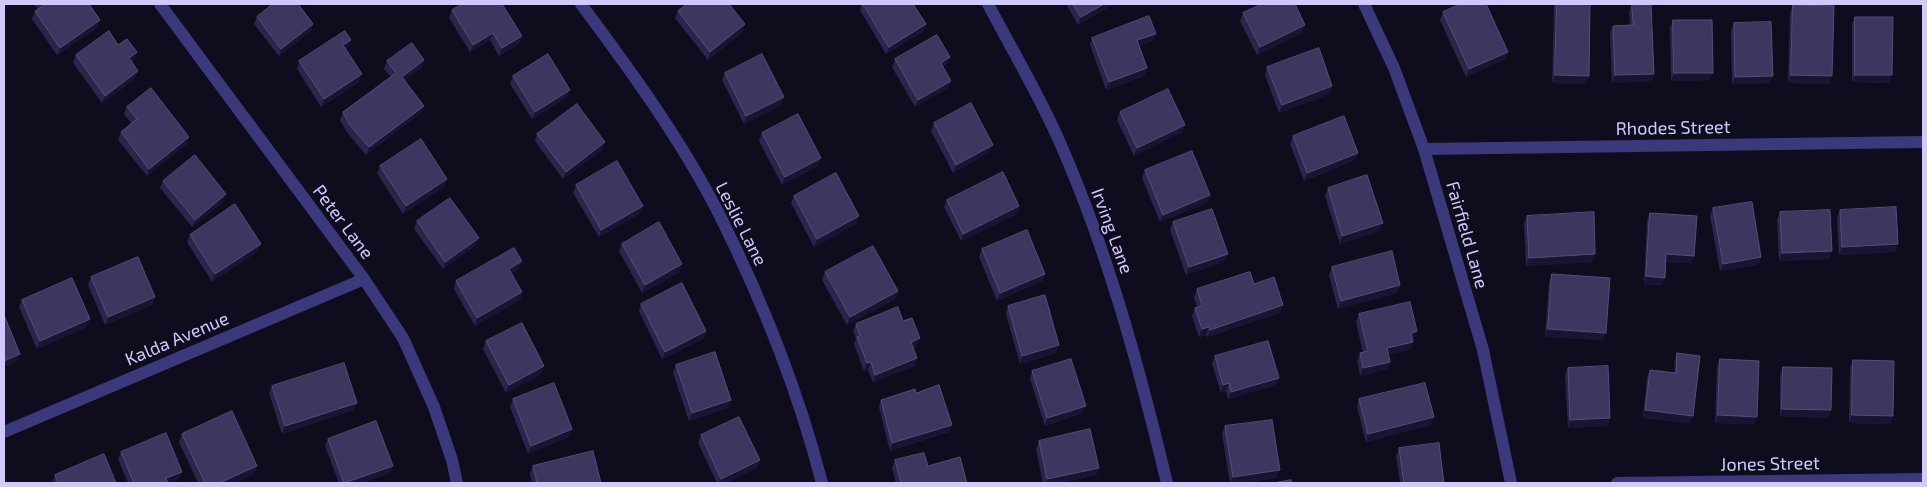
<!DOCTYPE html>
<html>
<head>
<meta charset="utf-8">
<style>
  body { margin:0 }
  #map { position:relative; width:1927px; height:487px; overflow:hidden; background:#0f0c1d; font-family:"Exo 2",sans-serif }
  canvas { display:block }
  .frame { position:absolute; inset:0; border:5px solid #d1c9fe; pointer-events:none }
</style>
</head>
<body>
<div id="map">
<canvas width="1927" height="487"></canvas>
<div class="frame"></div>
</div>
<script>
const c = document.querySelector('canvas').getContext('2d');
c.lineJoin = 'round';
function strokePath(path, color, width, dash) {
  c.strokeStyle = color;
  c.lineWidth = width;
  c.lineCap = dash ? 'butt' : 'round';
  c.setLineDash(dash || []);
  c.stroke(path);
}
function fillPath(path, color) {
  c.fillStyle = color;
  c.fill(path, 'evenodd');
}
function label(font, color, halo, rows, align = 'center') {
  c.font = font + ' "Exo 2",sans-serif';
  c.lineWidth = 4.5;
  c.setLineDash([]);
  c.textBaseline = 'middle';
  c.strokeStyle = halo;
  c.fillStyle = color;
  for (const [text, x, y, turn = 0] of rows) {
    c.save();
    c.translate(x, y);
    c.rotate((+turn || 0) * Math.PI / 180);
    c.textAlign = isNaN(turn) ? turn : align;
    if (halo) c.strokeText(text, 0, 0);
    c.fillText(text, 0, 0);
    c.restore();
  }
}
strokePath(new Path2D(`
  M160,4l204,275 39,59 31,69 18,53 5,23
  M581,4c50,67 101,137 139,212 43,86 78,174 102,267
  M988,4c24,46 52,92 73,141 48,110 78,222 106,338
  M1364,4l30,64 30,81 59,201 28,133
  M1424,149l499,-7
  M4,432l360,-153
  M1617,483l306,-4`), '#3c387c', 12);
fillPath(new Path2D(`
  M34,4h55l11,16 -3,8 -40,27 -25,-36 3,-8 3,-2z
  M862,4h51l13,20 -3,8 -37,22 -26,-44z
  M1066,4h48l-36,21z
  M1555,4h35l-1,72 -3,8 -34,-1 2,-77z
  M1632,4l22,70 -3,7 -39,2 -2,-50 3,-7 17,-1 -1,-13z
  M1793,5l37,79 -42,-1 2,-70z
  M452,10l70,26 -3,8 -20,12 -9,-16 -20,12 -21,-34z
  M678,11l65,21 -35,28 -33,-42z
  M1443,12l62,47 -39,18 -26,-57z
  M1243,13l59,20 -45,22 -17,-34z
  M257,17l56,7 -2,7 -32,25 -25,-32z
  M1855,17l35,66 -38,-1v-58z
  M1673,20l37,60 -39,1 -1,-53z
  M1734,23l36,60 -38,1 -1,-53z
  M1156,34l-3,7 -14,5 8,22 -3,8 -38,14 -16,-45 2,-7z
  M351,40l-3,8 -2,1 13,33 -38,25 -24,-38 2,-8z
  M118,45l19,7 -3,8 -3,2 4,17 -33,24 -29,-40 3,-8z
  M895,59l52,6 -4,2 5,21 -33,19 -23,-40z
  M424,60l-2,7 -17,13 16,33 -55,42 -20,-24 -6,-11 3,-8 48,-35 -7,-8 3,-8z
  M1267,67l63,27 -51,19 -14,-38z
  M725,73l56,32 -37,19 -22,-44z
  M513,76l57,14 -3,7 -35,22 -22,-35z
  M127,107l60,37 -40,32 -29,-36 3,-8 10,-9 -7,-9z
  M1120,112l62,20 -48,24 -17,-36z
  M934,123l56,29 -37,21 -22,-42z
  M762,133l56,33 -36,19 -23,-44z
  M537,134l65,16 -39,29 -28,-38z
  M1293,136l62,24 -51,21 -14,-37z
  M380,166l65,20 -42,28 -26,-41z
  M1145,170l65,25 -3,8 -47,19 -18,-44z
  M163,181l60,21 -31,25 -32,-39z
  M576,185l64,29 -41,23 -26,-44z
  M1328,188l52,43 -40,13 -15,-48z
  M794,196l65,20 -3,8 -42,23 -23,-44z
  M947,200l72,6 -2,8 -56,27 -17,-34z
  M1713,208l48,49 -3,8 -38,6 -10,-55z
  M1840,210l56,42 -57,3 -2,-37z
  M1780,212l49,47 -50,2 -2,-41z
  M1650,213l44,43 -3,7 -25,-1 -4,23 -18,-1 3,-63z
  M1527,216l68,38 -2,8 -67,4 -2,-43z
  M417,221l59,24 -33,24 -29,-40z
  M1173,222l52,39 -39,14 -16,-45z
  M190,235l68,16 -46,31 -25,-40z
  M622,244l58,28 -38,21 -23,-42z
  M982,249l63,25 -3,7 -45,20 -18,-44z
  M1332,267l68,18 -3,8 -59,16 -9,-34z
  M519,269l-8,4 11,19 -2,8 -45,26 -21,-37 2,-8z
  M825,272l73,19 -3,8 -48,26 -25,-45z
  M1552,274l54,59 -3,7 -58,-3 4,-55z
  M91,277l61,28 -47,20 -17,-40z
  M1254,284l26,29 -73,24 -1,-2 -7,2 -7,-21 3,-8 2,-1 -3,-10 3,-8z
  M22,300l65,27 -50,22 -18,-42z
  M641,304l65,27 -3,8 -41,20 -23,-48z
  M1008,306l48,47 -36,11 -14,-50z
  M1359,314l55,25h-1l-2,11 -23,5 2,7 -3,7 -27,7 -3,-15 3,-8h3l-7,-31z
  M903,321l14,25 -4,2 2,18 -42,16 -5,-12 -4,1 -10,-27 2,-5 -3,-8 3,-7z
  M486,341l55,33 -35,19 -23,-44z
  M1677,353l13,70 -47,-5 4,-40 3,-8 24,3 1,-12z
  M1215,356l64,22 -3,7 -48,14 -2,-8 -5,2 -9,-29z
  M1720,359l34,65 -39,-1 2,-56z
  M1853,360l40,56 -3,8 -41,-1 1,-55z
  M676,365l52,43 -39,13 -16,-48z
  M1783,367l48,43 -3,8 -48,-2v-41z
  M1568,368l42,50 -3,8 -39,2 -3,-53z
  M1032,371l51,42 -38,13 -15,-47z
  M272,386l82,24 -72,24 -13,-41z
  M916,393l36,32 -3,7 -59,19 -11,-44 2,-7z
  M513,399l59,30 -3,8 -41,17 -18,-47z
  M1359,399l72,26 -65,17 -9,-35z
  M1225,426l52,52 -36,5h-11l-8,-49z
  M182,434l75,32 -3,8 -21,9h-35l-19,-41z
  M701,435l56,33 -32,15h-8l-19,-40z
  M328,439l62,34 -27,10h-24l-14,-37z
  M1039,441l60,27 -3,7 -35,8h-18l-7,-34z
  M1399,448l45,35h-44l-4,-27z
  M121,452l58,27 -9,4h-42l-10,-24z
  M895,460l33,6 39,17h-71l-4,-15z
  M533,466l68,17h-69l-2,-10z
  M55,475l61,8h-64z`), '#2d244b');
fillPath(new Path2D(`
  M1104,4h10l-36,21 3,-8z
  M100,20l-3,8 -40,27 3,-7z
  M313,24l-2,7 -32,25 2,-7z
  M745,24l-2,8 -35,28 2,-8z
  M926,24l-3,8 -37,22 3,-7z
  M1305,25l-3,8 -45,22 3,-8z
  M493,33l-3,7 -20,12 3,-7z
  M1156,34l-3,7 -19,7 3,-8z
  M522,36l-3,8 -20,12 3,-8z
  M351,40l-3,8 -8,4 3,-7z
  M137,52l-3,8 -8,6 3,-8z
  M1508,52l-3,7 -39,18 3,-8z
  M950,57l-3,8 -9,5 3,-7z
  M424,60l-2,7 -23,17 3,-7z
  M1147,68l-3,8 -38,14 3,-8z
  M138,71l-3,8 -33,24 3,-7z
  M1674,73h39l-3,7 -39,1z
  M362,74l-3,8 -38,25 3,-8z
  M1654,74l-3,7 -39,2 3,-8z
  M1555,75l34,1 -3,8 -34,-1z
  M1791,75l41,1 -2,8 -42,-1z
  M1855,75h37l-2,8 -38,-1z
  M1773,76l-3,7 -38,1 3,-7z
  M951,81l-3,7 -33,19 3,-7z
  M1332,86l-2,8 -51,19 3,-8z
  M570,90l-3,7 -35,22 3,-7z
  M784,97l-3,8 -37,19 2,-8z
  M424,106l-3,7 -55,42 3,-8z
  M1185,125l-3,7 -48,24 3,-8z
  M189,137l-2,7 -40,32 2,-7z
  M605,142l-3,8 -39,29 3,-7z
  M993,145l-3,7 -37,21 3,-8z
  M1358,153l-3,7 -51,21 3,-8z
  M821,158l-3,8 -36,19 3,-8z
  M447,179l-2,7 -42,28 3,-8z
  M226,194l-3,8 -31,25 3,-7z
  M1210,195l-3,8 -47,19 3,-7z
  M643,206l-3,8 -41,23 2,-7z
  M1019,206l-2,8 -56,27 2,-7z
  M859,216l-3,8 -42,23 3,-8z
  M1383,223l-3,8 -40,13 2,-8z
  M479,238l-3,7 -33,24 2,-7z
  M261,244l-3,7 -46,31 3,-8z
  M1898,244l-2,8 -57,3 3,-8z
  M1832,251l-3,8 -50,2 3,-8z
  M1228,254l-3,7 -39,14 3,-8z
  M1595,254l-2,8 -67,4 3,-8z
  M1666,254l28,2 -3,7 -28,-1z
  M1761,257l-3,8 -38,6 3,-7z
  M522,261l-3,8 -13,8 3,-8z
  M682,264l-2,8 -38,21 3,-8z
  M1045,274l-3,7 -45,20 3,-8z
  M1646,276l19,2 -3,7 -18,-1z
  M1400,285l-3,8 -59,16 3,-8z
  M898,291l-3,8 -48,26 3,-8z
  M522,292l-2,8 -45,26 2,-8z
  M155,297l-3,8 -47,20 3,-8z
  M1283,305l-3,8 -73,24 3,-7z
  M90,319l-3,8 -50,22 3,-8z
  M1209,327l-3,8 -7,2 3,-8z
  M1548,329l58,4 -3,7 -58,-3z
  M706,331l-3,8 -41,20 3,-7z
  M1417,331l-3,8 -6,2 3,-8z
  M920,338l-3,8 -9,4 3,-8z
  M1413,342l-2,8 -27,6 3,-8z
  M1059,345l-3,8 -36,11 2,-8z
  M20,354l-3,8 -13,5v-6z
  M917,358l-2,8 -42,16 2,-7z
  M871,362l-3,8 -4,1 3,-8z
  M1390,362l-3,7 -27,7 3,-8z
  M544,366l-3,8 -35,19 3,-8z
  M1279,378l-3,7 -48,14 3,-7z
  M1229,383l-3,8 -5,2 2,-8z
  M731,400l-3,8 -39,13 3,-8z
  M357,403l-3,7 -72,24 3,-8z
  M1086,406l-3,7 -38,13 2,-8z
  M1782,409l49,1 -3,8 -48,-2z
  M1645,410l48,6 -3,7 -47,-5z
  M1718,415l39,2 -3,7 -39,-1z
  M1852,415l41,1 -3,8 -41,-1z
  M1434,417l-3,8 -65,17 2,-8z
  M1610,418l-3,8 -39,2 2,-8z
  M952,425l-3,7 -59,19 2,-8z
  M572,429l-3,8 -41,17 3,-8z
  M760,460l-3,8 -32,15h-5l1,-4z
  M257,466l-3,8 -21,9h-14z
  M393,466l-3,7 -27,10h-18z
  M1099,468l-3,7 -35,8h-15l1,-4z
  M1280,470l-3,8 -36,5h-11l3,-6z
  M182,472l-3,7 -9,4h-6l2,-5z`), '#1a1331');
const building = new Path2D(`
  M42,4h47l11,16 -40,28 -25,-37 8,-5z
  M273,4h25l15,20 -32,25 -24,-32z
  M463,4h39l20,32 -20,12 -9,-15 -20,12 -21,-35z
  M687,4h42l16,20 -35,28 -32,-41z
  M863,4h50l13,20 -37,23z
  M1073,4h31l-23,13z
  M1262,4h33l10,21 -45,22 -17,-34z
  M1461,4h25l22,48 -39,17 -26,-57z
  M1557,4h33l-1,72 -34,-1z
  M1632,4h19l3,70 -39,1 -2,-49 20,-1z
  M1793,5l41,1 -2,70 -41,-1z
  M1149,16l7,18 -19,6 10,28 -38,14 -17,-44z
  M1855,17h38l-1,58h-37z
  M1673,20h39l1,53h-39z
  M1771,22l2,54 -38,1 -1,-54z
  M109,31l9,14 9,-6 10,13 -8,6 9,13 -33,25 -29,-41z
  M345,31l6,9 -8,5 19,29 -38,25 -25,-38z
  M937,35l13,22 -9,6 10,18 -33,19 -23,-41z
  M412,43l12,17 -22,17 22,29 -55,41 -20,-23 -6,-12 53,-39 -9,-12z
  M1319,48l13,38 -50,19 -15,-38z
  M548,54l22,36 -35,22 -22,-36z
  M762,54l22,43 -38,19 -21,-43z
  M151,88l38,49 -40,32 -28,-37 16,-13 -10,-12z
  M1168,89l17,36 -48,23 -17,-36z
  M971,103l22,42 -37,20 -22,-42z
  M577,104l28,38 -39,30 -29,-38z
  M798,114l23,44 -36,19 -23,-44z
  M1344,116l14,37 -51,20 -14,-37z
  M421,139l26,40 -41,27 -26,-40z
  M1192,151l18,44 -47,20 -18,-45z
  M195,155l31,39 -31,26 -32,-39z
  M617,161l26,45 -42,24 -25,-45z
  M1003,172l16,34 -56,28 -16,-34z
  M836,173l23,43 -42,23 -23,-43z
  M1367,175l16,48 -41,13 -14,-48z
  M450,198l29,40 -34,24 -28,-41z
  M1752,202l9,55 -38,7 -10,-56z
  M235,204l26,40 -46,30 -25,-39z
  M1896,207l2,37 -56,3 -2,-37z
  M1212,209l16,45 -39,13 -16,-45z
  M1830,210l2,41 -50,2 -2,-41z
  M1594,212l1,42 -66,4 -2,-42z
  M1650,213l47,3 -3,40 -28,-2 -1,24 -19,-2z
  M659,222l23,42 -37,21 -23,-41z
  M1027,230l18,44 -45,19 -18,-44z
  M873,246l25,45 -48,26 -25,-45z
  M514,248l8,13 -13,8 13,23 -45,26 -21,-37z
  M1392,251l8,34 -59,16 -9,-34z
  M138,257l17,40 -47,20 -17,-40z
  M1250,272l4,12 20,-7 9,28 -73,25 -1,-3 -7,2 -7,-21 7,-2 -5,-17z
  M1552,274l58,4 -4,55 -58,-4z
  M72,278l18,41 -50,22 -18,-41z
  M682,283l24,48 -41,21 -24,-48z
  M1045,295l14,50 -37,11 -14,-50z
  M1410,302l7,29 -6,2 2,9 -26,6 3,14 -27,6 -3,-15 8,-2 -9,-37z
  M898,307l5,14 9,-3 8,20 -9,4 6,16 -42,17 -4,-13 -4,1 -10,-26 3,-1 -4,-12z
  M4,315l16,39 -16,7z
  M522,323l22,43 -35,19 -23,-44z
  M1268,341l11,37 -48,14 -2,-9 -6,2 -8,-29z
  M715,352l16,48 -39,13 -16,-48z
  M1677,353l23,3 -7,60 -48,-6 5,-40 26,3z
  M1071,359l15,47 -39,12 -15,-47z
  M1720,359l39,2 -2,56 -39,-2z
  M1853,360l41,1 -1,55 -41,-1z
  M344,363l13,40 -72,23 -13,-40z
  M1608,366l2,52 -40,2 -2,-52z
  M1783,367l49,1 -1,42 -49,-1z
  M554,383l18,46 -41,17 -18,-47z
  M1425,383l9,34 -66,17 -9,-35z
  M939,385l13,40 -60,18 -11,-43 34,-11 1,4z
  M232,411l25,55 -38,17h-14l-23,-49z
  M739,417l21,43 -39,19 -20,-44z
  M1272,420l8,50 -47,7 -8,-51z
  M376,421l17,45 -49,17 -16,-44z
  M1090,429l9,39 -52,11 -8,-38z
  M166,433l16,39 -16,6 2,5h-34l-13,-31z
  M1439,443l5,40h-40l-5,-35z
  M593,451l8,32h-64l-4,-17z
  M924,453l4,13 32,-9 7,26h-66l-6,-23z
  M104,454l12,29h-58l-3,-8z
  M1291,480l1,3h-18z`);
fillPath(building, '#3f365f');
strokePath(building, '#564d78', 1);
label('18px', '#d1c9fe', '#0f0c1d', [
  ["Rhodes Street",1673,128,-1],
  ["Peter Lane",343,222,53],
  ["Leslie Lane",741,224,63],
  ["Irving Lane",1112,231,70],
  ["Fairfield Lane",1467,235,74],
  ["Kalda Avenue",177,339,-23],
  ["Jones Street",1770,464,-1]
]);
</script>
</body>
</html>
